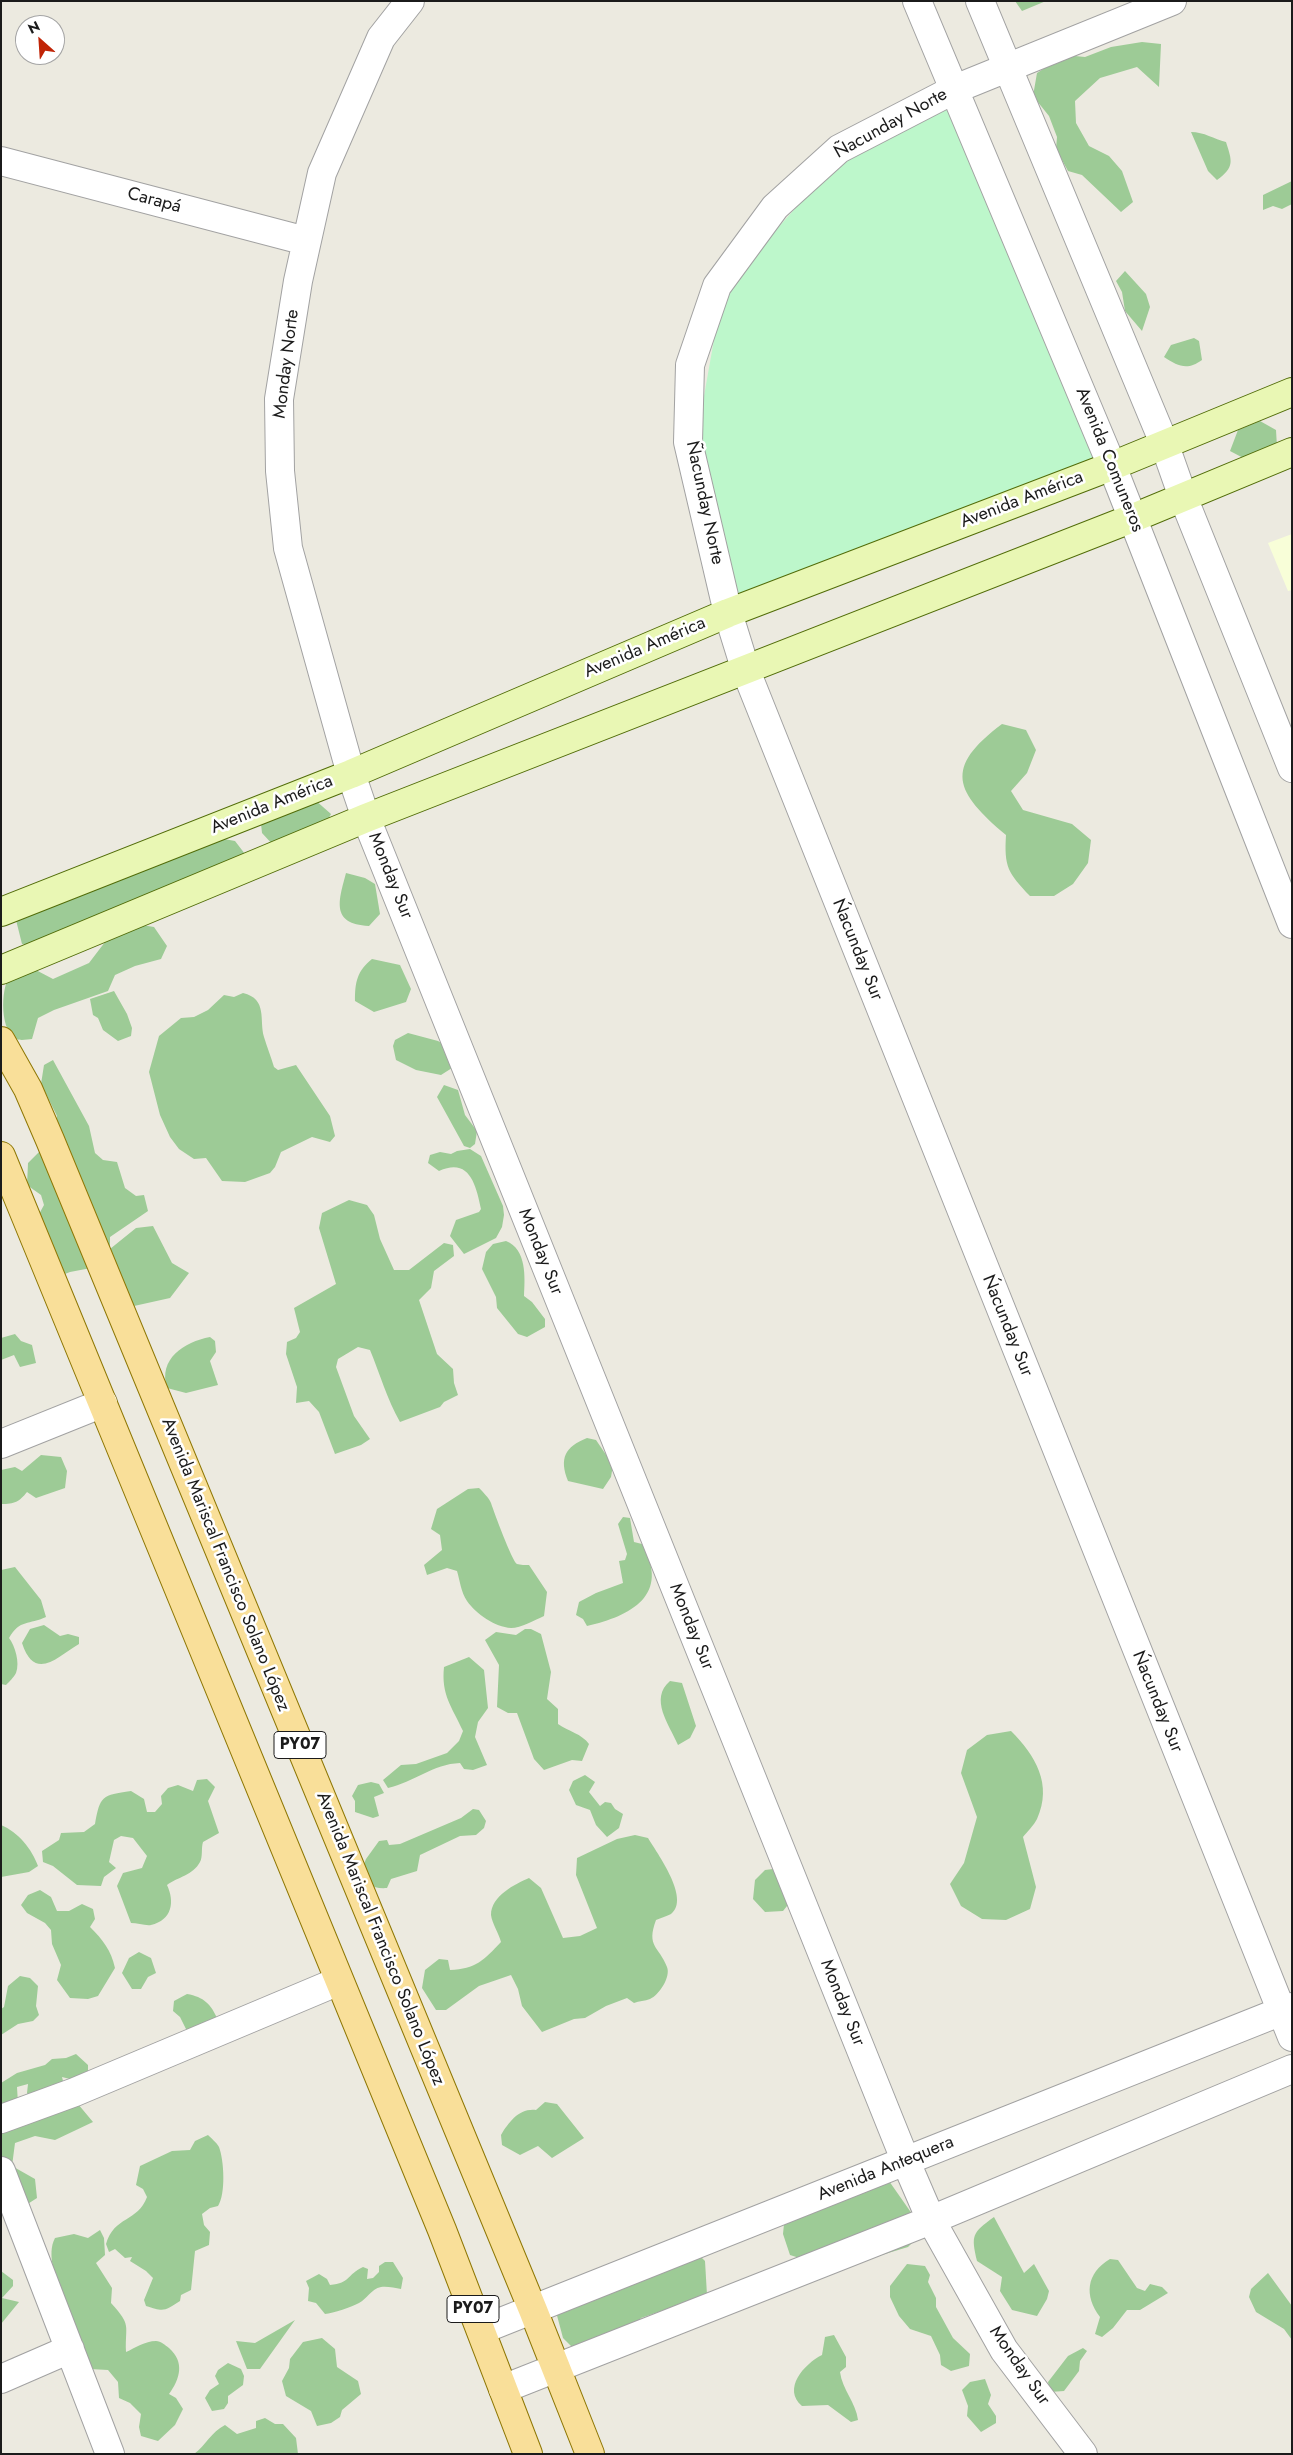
<!DOCTYPE html>
<html>
<head>
<meta charset="utf-8">
<style>
  body { margin:0 }
  #map { position:relative; width:1293px; height:2455px; overflow:hidden; background:#eceae0; font-family:Jost,sans-serif }
  canvas { display:block }
  .frame { position:absolute; inset:0; border:2px solid #1b1b1b; pointer-events:none }
  .north { position:absolute; left:15px; top:15px; width:50px; height:50px; box-sizing:border-box; background:#fff; border:1px solid #a4a4a4; border-radius:50%; rotate:334deg; font-size:14px; font-weight:700; line-height:20px; text-align:center; color:#1b1b1b }
  .north::after { content:''; display:block; margin:auto; width:18px; height:22px; background:#c02406; clip-path:polygon(50% 0,100% 100%,50% 72%,0 100%) }
</style>
</head>
<body>
<div id="map">
<canvas width="1293" height="2455"></canvas>
<div class="frame"></div>
<div class="north">N</div>
</div>
<script>
const c = document.querySelector('canvas').getContext('2d');
c.lineJoin = 'round';
function fillPath(path, color) {
  c.fillStyle = color;
  c.fill(path, 'evenodd');
}
function strokePath(path, color, width, dash) {
  c.strokeStyle = color;
  c.lineWidth = width;
  c.lineCap = dash ? 'butt' : 'round';
  c.setLineDash(dash || []);
  c.stroke(path);
}
function label(font, color, halo, rows, align = 'center') {
  c.font = font + ' Jost,sans-serif';
  c.lineWidth = 5;
  c.setLineDash([]);
  c.textBaseline = 'middle';
  c.strokeStyle = halo;
  c.fillStyle = color;
  for (const [text, x, y, turn = 0] of rows) {
    c.save();
    c.translate(x, y);
    c.rotate((+turn || 0) * Math.PI / 180);
    c.textAlign = isNaN(turn) ? turn : align;
    if (halo) c.strokeText(text, 0, 0);
    c.fillText(text, 0, 0);
    c.restore();
  }
}
fillPath(new Path2D(`
  M1292,534v56l-4,1 -20,-48z`), '#f8fed8');
fillPath(new Path2D(`
  M1015,1h31l-24,10z
  M1142,42l19,2 -2,43 -22,-20 -37,11 -25,23 1,22 13,23 20,10 13,15 11,31 -12,10 -39,-37 -14,-4 -12,-22 1,-12 -8,-21 -16,-20 4,-23 28,-18 20,2 26,-10z
  M1191,132c13,0 23,7 35,10 6,19 9,25 -9,38l-9,-9z
  M1292,181v23l-10,5 -9,-3 -10,4v-15z
  M1125,271l21,23 4,13 -8,24 -17,-20 -3,-19 -6,-11z
  M1194,338l5,3 3,19c-15,11 -24,6 -38,-3l7,-12z
  M1260,421l16,9 1,17 -28,14 -19,-10 8,-21z
  M1002,724l24,6 10,20 -9,23 -16,18 12,19 49,14 19,16 -3,23 -15,21 -19,12h-24c-22,-23 -26,-29 -24,-61 -51,-43 -63,-67 -4,-111z
  M306,792l25,22 -11,21 -46,11 -12,-13 -2,-19z
  M224,839l11,2 10,13 -211,92 -12,-2 -7,-28 189,-75z
  M346,873l19,5 10,6 5,30 -11,12c-39,-2 -30,-26 -23,-53z
  M136,924l18,3 13,19 -6,13 -26,7 -20,9 -7,16 -54,19 -16,8 -6,21c-4,0 -11,2 -15,0 -17,-5 -17,-51 -7,-63 5,-4 16,-6 22,-8l21,11 36,-16 16,-21 13,-11z
  M372,959l28,6 11,24 -5,13 -32,10 -19,-11c0,-19 2,-30 17,-42z
  M114,991l13,23 5,14 -1,8 -13,5 -15,-11 -5,-12 -5,-3 -3,-16z
  M243,993c25,6 16,27 21,44 3,10 7,20 10,30l4,3 18,-5 34,51 5,20 -5,6 -18,-5 -31,15 -6,15 -5,6 -25,9 -23,-1 -16,-23 -12,1 -15,-10 -9,-12 -10,-22 -11,-43 10,-36 22,-18 13,-1 14,-7 16,-15 10,2z
  M408,1033l30,8 13,8 1,19 -11,7 -25,-5 -20,-10 -3,-14 2,-6z
  M53,1060l36,66 6,27 8,7 14,2 8,26 11,8 8,-1 4,16 -38,26v12l26,-21 17,-2 19,37 17,10 -19,25 -36,8 -12,-1 -31,-37 -21,4 -18,7 -14,-63 6,-11 -3,-10 -14,-10 1,-22 12,-12 15,-23 2,-12 -16,-32 3,-19z
  M444,1085l14,5 7,25 12,16 -2,13 -5,4 -6,-2 -27,-49z
  M470,1149l11,7 22,50 1,9 -2,12 -6,11 -32,16 -14,-18 6,-16 23,-8 2,-3c-5,-25 -12,-52 -42,-38l-11,-8 2,-8 10,-3 11,2 6,-3z
  M349,1200l18,5 7,10 6,24 14,31h15l35,-27 9,2 1,11 -20,15 -3,17 -12,12 18,54 16,15 1,14 4,12 -14,7 -4,5 -40,15c-13,-23 -20,-48 -30,-72l-12,-3 -20,12 -2,8 18,49 16,23 -9,6 -26,9 -16,-42 -10,-11 -13,2 1,-16 -11,-33 1,-12 9,-4 4,-6 -6,-24 42,-24 -17,-56 3,-15z
  M506,1241c21,8 19,37 18,55l8,6 13,17v8l-18,10 -9,-3 -21,-26 -1,-11 -14,-28 4,-17 7,-8z
  M15,1334l6,7 11,4 4,18 -16,4 -6,-12 -13,5v-22z
  M210,1337l5,4 1,11 -6,9 8,24 -32,8 -19,-5c-9,-29 17,-46 43,-51z
  M587,1438l9,2 17,25 -2,12 -8,12 -35,-8c-9,-23 -3,-34 19,-43z
  M41,1455l20,2 6,14 -2,17 -29,10 -9,-6c-8,10 -12,12 -26,12v-34l14,-3 7,4z
  M479,1488c4,4 10,10 12,15 3,9 21,58 26,61 3,1 9,1 12,1l18,27 -3,24c-9,4 -23,12 -33,12 -16,-1 -35,-14 -44,-27 -6,-9 -7,-20 -10,-30l-10,-3 -20,7 -3,-10 18,-15 -2,-15 -9,-6 6,-20 31,-20z
  M623,1517l7,1 4,24 8,2c29,51 -11,72 -55,82l-4,-7 -7,-4 3,-13 17,-9 27,-10 -4,-22 6,-1 2,-6 -9,-30z
  M15,1567l26,33 5,17c-17,8 -26,2 -37,21 6,8 11,24 7,35 -2,4 -7,9 -10,12l-5,-1v-114z
  M44,1625l16,11 8,-2 11,3v7c-21,12 -44,39 -57,-1l8,-14z
  M525,1629h6l10,5 10,38 -4,27 11,10v15c10,7 24,10 31,20l-7,17 -10,-1 -28,10 -10,-11 -17,-46h-9l-11,-6 2,-42 -14,-25 11,-8 20,3z
  M469,1657l15,13 4,38 -10,14 -3,15 12,28 -14,5 -9,-1 -4,-6c-27,1 -46,19 -72,25l-5,-8 18,-15 15,-1 31,-11 12,-12 4,-10c-11,-24 -22,-36 -19,-64z
  M670,1681l12,2 14,43 -6,12 -12,7c-9,-21 -29,-46 -8,-64z
  M1011,1731c24,24 42,53 26,88 -3,6 -10,13 -14,18l13,50 -6,22 -24,11 -24,-1 -21,-13 -11,-22 14,-21 13,-46 -16,-44 6,-23 20,-15z
  M585,1775l10,7 -6,10 11,14 5,-4 6,1 4,6 8,5 -4,14 -12,9 -11,-12 -6,-15 -14,-5 -7,-15 4,-9z
  M207,1779l8,8 -7,14 11,32 -16,9c-2,6 0,15 -3,20 -7,13 -22,15 -33,23 8,17 5,35 -16,40 -5,1 -14,-2 -20,-2l-14,-37 6,-13 19,-5 5,-12 -14,-18 -12,-2 -7,4 -5,22 7,6 -12,9 -3,9 -24,-1 -24,-19 -10,-4 -1,-11 17,-11 2,-7 23,-1 11,-8c5,-28 7,-29 36,-33l13,8 3,13h8l7,-8 -1,-8 7,-8 10,-3 15,6 4,-11z
  M371,1782l8,2 5,9 -10,4 5,19 -6,2 -18,-6v-11l-3,-5 6,-11z
  M473,1809l6,1 7,11 -2,7 -8,7 -16,1 -40,19 -3,16 -26,8 -4,9c-15,1 -20,-4 -27,-15l6,-14 13,-18 8,-1 2,5 11,-1 61,-26z
  M1,1825c17,7 31,24 37,41l-9,6 -28,5z
  M635,1835l13,3c9,15 43,61 23,76 -4,2 -10,4 -15,6 -10,27 3,26 11,47 4,10 -8,28 -17,32 -5,2 -11,2 -16,4l-7,-5 -21,8 -21,12 -11,1 -32,13 -20,-26 -4,-17 -7,-14 -32,11 -33,24h-10l-14,-22 3,-18 14,-11 9,1 2,10c26,-1 34,-10 51,-28 -2,-8 -9,-19 -10,-27 0,-19 24,-31 38,-37l12,10 22,50 17,-2 17,-8 -21,-53 1,-17 40,-19z
  M773,1869l14,21v16l-4,5 -18,1 -12,-13 2,-19 10,-10z
  M40,1890l11,7 6,14h12l13,-7 11,5 2,10 -5,8c13,13 21,23 25,41l-17,28 -10,3 -18,-1 -13,-18 4,-15 -9,-21 -1,-14 -6,-7 -18,-10 -6,-8 7,-10z
  M139,1952l12,6 5,15 -8,4 -7,12h-9l-10,-16 7,-15z
  M20,1976l10,2 8,8 -2,20 3,9 -6,6 -15,3 -17,11v-26l3,-2 4,-21z
  M187,1994c17,3 24,10 31,26l-12,9h-20l-6,-12 -7,-6 1,-10z
  M76,2054l12,11v6l-18,8 -8,-2 1,4c-11,7 -21,11 -33,18l-3,-6 1,-9 -11,3 1,17 -17,13v-34l16,-10 28,-8 7,-6 14,-1z
  M545,2102l12,2 27,34 -32,20 -14,-12 -18,9 -18,-10 -1,-10c8,-13 18,-27 35,-25z
  M78,2104l15,18 -38,18 -20,-4 -20,7 -3,23 23,13 2,19 -14,9 -22,-36v-46z
  M208,2135c3,3 9,8 11,12 5,13 7,47 -1,59l-8,2 -8,6 2,11 6,7 -1,13 -14,6 -4,39 -10,5 -1,6c-15,10 -16,11 -34,5l-2,-6 9,-22 -7,-7 -16,-10 2,-4 -7,1 -10,-9 -6,3 -3,-8c8,-28 32,-22 41,-47l-4,-8 -7,-4 4,-19 32,-15 18,-1 5,-9z
  M882,2171l42,60 -16,16 -56,17 -46,-4 -16,-5 -7,-21 2,-20z
  M994,2217l30,56 10,-9 15,27 -2,8 -10,17 -25,-6 -12,-19 2,-14 -25,-16c-6,-26 -5,-28 17,-44z
  M100,2230l4,8 1,17 -9,8 16,25 -1,15c21,23 14,21 15,49 9,-4 19,-11 30,-11 5,0 9,4 13,7 16,14 11,31 0,46l7,4 7,11 -8,16 -17,16 -17,-5 -2,-9 2,-13 -11,-11 -11,-5 -1,-16 -10,-12 -18,-1 -23,-54 1,-10 -10,-10c-1,-18 -12,-40 -3,-57l19,-4 14,4z
  M686,2242l19,19 2,34 -66,23 -5,6 -62,25 -11,-11 -8,-30z
  M1110,2259l8,1 19,28 8,3 5,-7 12,3 6,6 -28,17h-13l-14,18 -11,9 -7,-3 5,-17c-16,-21 -14,-44 10,-58z
  M385,2262h8l10,16 -2,11c-6,-1 -14,-3 -20,-2 -10,2 -14,12 -22,16 -7,4 -26,10 -34,11l-9,-11 -8,-2 1,-13 -3,-7 13,-7 8,5 3,6c21,-2 16,-10 33,-18l5,2 -1,10 6,-1 6,-6v-6z
  M907,2264l18,2 5,9 -2,7 8,16v9l17,31 17,16 -1,12 -18,5 -10,-6 -1,-10 -9,-19 -21,-7 -11,-13 -9,-19v-11z
  M1,2271l12,9v6l-11,12 17,4 -18,22z
  M1268,2273l24,33v34l-8,-11 -28,-17 -7,-15 2,-8z
  M295,2320l-35,49h-13l-11,-28 19,2z
  M834,2335l12,22v10l-6,5c2,17 16,31 18,48l-7,2 -23,-17 -26,1c-20,-17 2,-42 20,-51l3,-18z
  M322,2338l13,11 2,18 21,14 3,13 -19,16 -2,7 -9,6 -14,3 -6,-15 -25,-15 -4,-15 7,-13 1,-9 13,-17z
  M1083,2348l4,3 -7,10 -1,10 -15,20 -14,1 -2,-10 20,-26z
  M228,2363l13,6 3,7 -1,9 -15,11v7l-4,6 -12,2 -7,-13 5,-8 9,-6 -4,-8 3,-6z
  M985,2379l6,16 -3,9 8,12v7l-15,9 -14,-16 1,-10 -6,-16 8,-8z
  M265,2418l10,6h8l13,14 2,16h-104c12,-9 17,-22 31,-29l12,9 19,-6v-7z`), '#9dcb96');
fillPath(new Path2D(`
  M951,97l149,361 -369,144 -35,-161 27,-152 120,-134z`), '#bdf7cb');
const minor = new Path2D(`
  M410,1l-29,37 -59,135 -24,108 -19,118 1,72 8,77 63,226 15,44 540,1344 25,58 73,130 79,104
  M917,1l195,465 180,458
  M980,1l184,442 19,54 109,271
  M1172,1l-217,88 -116,60 -64,58 -58,79 -27,79 -2,77 40,171 18,58 546,1366
  M1,161l305,80
  M1,1444l102,-41
  M1,2119l74,-27 264,-111
  M1,2171l109,283
  M481,2330l811,-323
  M1,2379l69,-30
  M503,2389l428,-169 361,-151`);
const secondary = new Path2D(`
  M1,912l350,-138 377,-161 384,-147 180,-74
  M1,970l365,-152 767,-300 159,-66`);
const primary = new Path2D(`
  M1,1041l27,48 22,51 483,1170 57,144
  M1,1156l441,1074 86,224`);
strokePath(minor, '#a2a2a2', 30);
strokePath(secondary, '#516c08', 30);
strokePath(primary, '#8e7704', 30);
strokePath(minor, '#fff', 28);
strokePath(secondary, '#e9f7b4', 28);
strokePath(primary, '#f9df99', 28);
for (const [x, y, w] of [
  [300,1745,52],
  [473,2309,52]
]) {
  const box = new Path2D();
  box.roundRect(x - w / 2, y - 13.5, w, 27, 4);
  c.fillStyle = '#fff';
  c.fill(box);
  strokePath(box, '#1b1b1b', 1);
}
label('bold 16px', '#1b1b1b', null, [
  ["PY07",300,1745],
  ["PY07",473,2309]
]);
label('18px', '#1b1b1b', '#fff', [
  ["Ñacunday Norte",891,124,-29],
  ["Carapá",154,201,15],
  ["Monday Norte",287,364,-83],
  ["Avenida Comuneros",1109,460,68],
  ["Avenida América",1022,500,-21],
  ["Ñacunday Norte",704,503,78],
  ["Avenida América",645,648,-23],
  ["Avenida América",272,805,-22],
  ["Monday Sur",390,876,68],
  ["Ńacunday Sur",857,950,68],
  ["Monday Sur",540,1252,68],
  ["Ńacunday Sur",1007,1326,68],
  ["Avenida Mariscal Francisco Solano López",225,1565,68],
  ["Monday Sur",691,1627,68],
  ["Ńacunday Sur",1157,1702,68],
  ["Avenida Mariscal Francisco Solano López",380,1939,68],
  ["Monday Sur",842,2003,68],
  ["Avenida Antequera",886,2169,-22],
  ["Monday Sur",1019,2366,55]
]);
</script>
</body>
</html>
